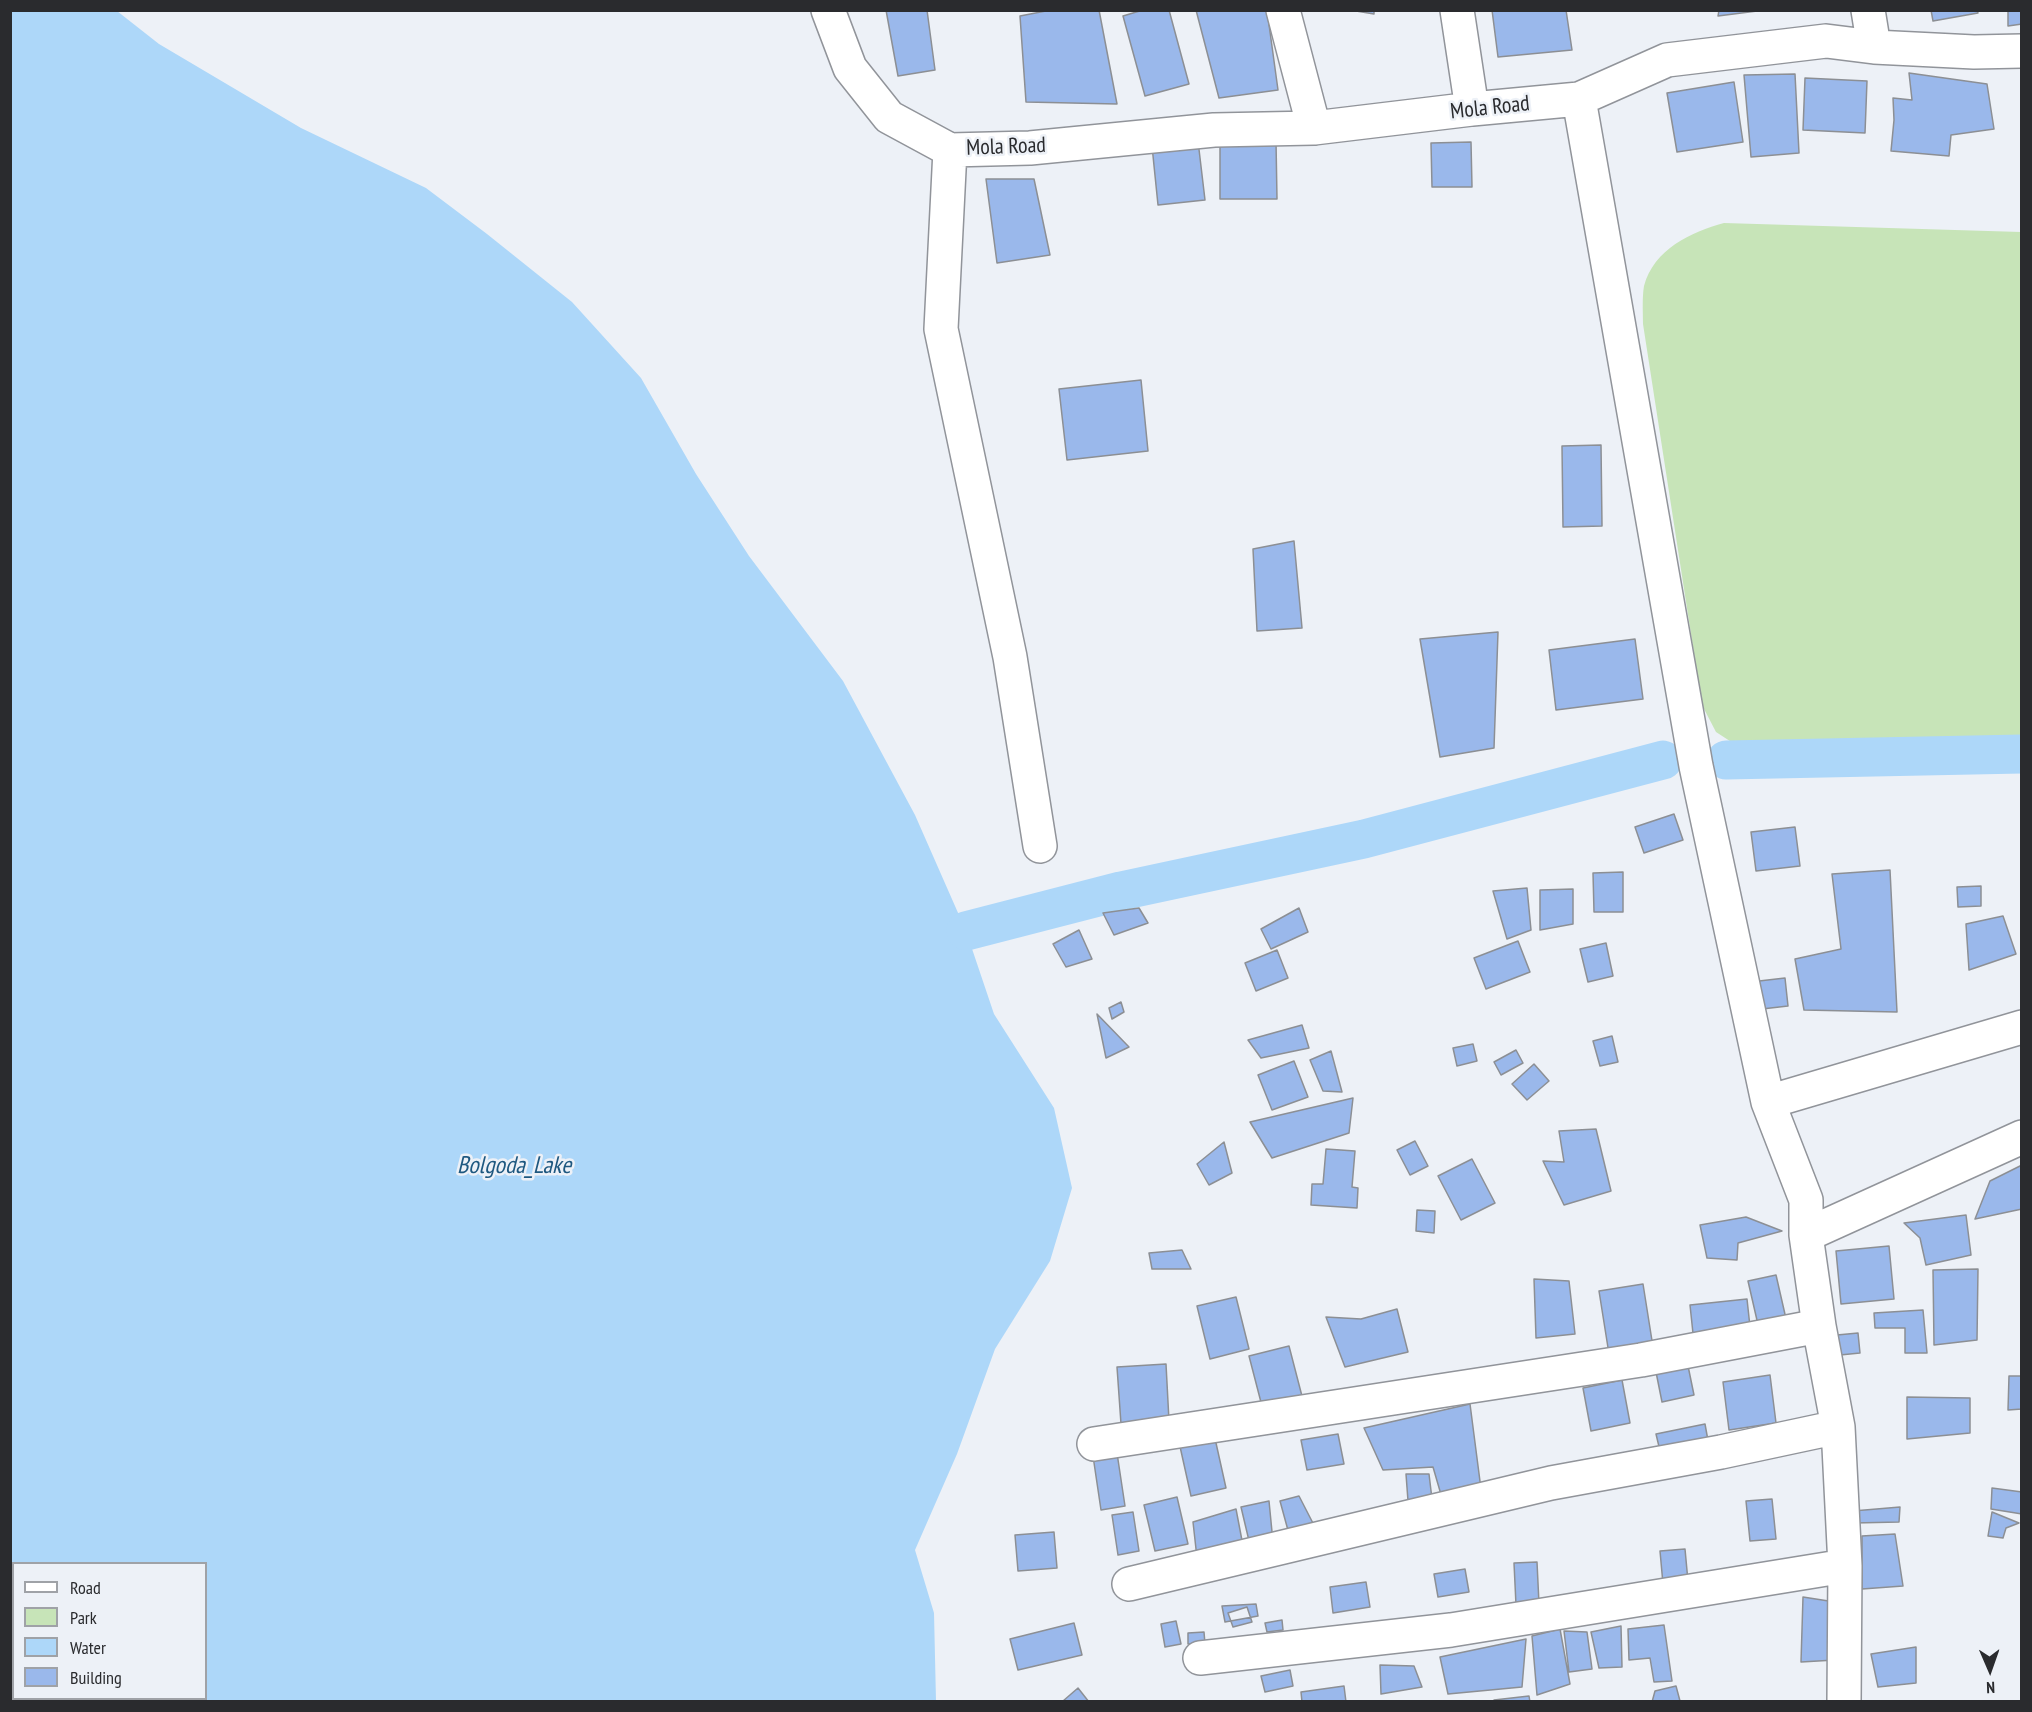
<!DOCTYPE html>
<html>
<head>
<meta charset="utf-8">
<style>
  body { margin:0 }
  #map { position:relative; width:2032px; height:1712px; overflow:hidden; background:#edf1f7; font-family:"PT Sans Narrow",sans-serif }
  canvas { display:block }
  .frame { position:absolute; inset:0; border:12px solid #2a2b2e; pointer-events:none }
  .legend { position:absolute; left:12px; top:1562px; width:195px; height:138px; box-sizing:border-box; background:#edf1f7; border:2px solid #9fa2a7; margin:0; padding:8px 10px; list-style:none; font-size:18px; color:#2a2b2e }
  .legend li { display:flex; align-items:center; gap:12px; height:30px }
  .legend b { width:30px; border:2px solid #9fa2a7 }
  .north { position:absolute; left:1960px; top:1640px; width:60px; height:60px; -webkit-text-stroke:4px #edf1f7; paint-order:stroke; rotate:178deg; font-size:16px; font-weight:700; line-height:24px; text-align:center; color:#2a2b2e }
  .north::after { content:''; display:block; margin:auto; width:21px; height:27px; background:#2a2b2e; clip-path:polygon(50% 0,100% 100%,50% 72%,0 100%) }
</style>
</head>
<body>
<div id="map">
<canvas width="2032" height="1712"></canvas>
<div class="frame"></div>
<ul class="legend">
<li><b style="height:8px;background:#fff"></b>Road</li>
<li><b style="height:16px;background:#c7e4b8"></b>Park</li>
<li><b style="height:16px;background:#add7f9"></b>Water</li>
<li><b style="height:16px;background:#9ab8eb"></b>Building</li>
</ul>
<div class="north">N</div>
</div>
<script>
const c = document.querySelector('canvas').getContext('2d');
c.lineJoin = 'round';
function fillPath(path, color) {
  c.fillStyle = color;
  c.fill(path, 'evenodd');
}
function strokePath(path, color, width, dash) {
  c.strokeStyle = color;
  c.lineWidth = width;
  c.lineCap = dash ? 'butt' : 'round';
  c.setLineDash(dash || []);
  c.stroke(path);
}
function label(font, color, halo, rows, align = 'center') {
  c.font = font + ' "PT Sans Narrow",sans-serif';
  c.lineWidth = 5;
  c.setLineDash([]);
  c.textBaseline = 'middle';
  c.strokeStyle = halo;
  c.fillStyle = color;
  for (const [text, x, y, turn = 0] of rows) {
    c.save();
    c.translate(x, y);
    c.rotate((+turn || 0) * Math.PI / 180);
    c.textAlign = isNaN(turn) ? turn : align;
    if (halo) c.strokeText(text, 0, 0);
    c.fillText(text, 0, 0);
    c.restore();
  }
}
fillPath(new Path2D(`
  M1724,223l297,9v531l-249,-12 -36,-6 -20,-13 -14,-27 -59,-381c0,-12 -1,-26 1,-38 10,-37 47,-54 80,-63z`), '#c7e4b8');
fillPath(new Path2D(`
  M11,10l106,1 42,33 142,84 125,60 61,46 85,68 69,76 55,96 53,82 94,125 72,134 51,116 28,83 60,94 18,80 -22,73 -55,88 -38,105 -42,96 19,63 2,88h-925zM14,1564h192v134h-192z`), '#add7f9');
strokePath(new Path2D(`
  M1726,760l296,-6
  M966,931l155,-40 243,-52 299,-79`), '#add7f9', 39);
const building = new Path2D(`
  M886,10h41l8,60 -37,6z
  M1051,10h48l18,94 -91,-2 -6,-86z
  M1143,10h26l20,74 -44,12 -22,-80z
  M1196,10h71l11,80 -59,8z
  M1350,10h24v4z
  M1492,10h74l6,40 -74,7z
  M1719,10h46l-47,6z
  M1931,10h46l1,3 -45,8z
  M2008,10h14v14l-14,2z
  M1909,73l78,11 7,45 -43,6 -2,21 -58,-5 3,-31 -1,-22 19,2z
  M1795,74l4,79 -48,4 -7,-82z
  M1805,78l62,3 -2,52 -62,-3z
  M1734,82l9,60 -66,10 -10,-59z
  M1198,141l7,59 -47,5 -6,-59z
  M1220,141h56l1,58h-57z
  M1471,142l1,45h-40l-1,-44z
  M986,179h48l16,76 -53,8z
  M1141,380l7,71 -81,9 -8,-71z
  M1601,445l1,81 -39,1 -1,-81z
  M1294,541l8,87 -45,3 -4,-82z
  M1498,632l-4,116 -54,9 -20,-118z
  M1635,639l8,60 -87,11 -7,-60z
  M1674,814l9,26 -39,13 -9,-26z
  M1795,827l5,39 -44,5 -5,-39z
  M1890,870l7,142 -93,-2 -9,-51 46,-10 -9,-75z
  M1623,872v40h-29l-1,-39z
  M1981,886v20l-23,1 -1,-20z
  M1527,888l4,42 -24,9 -14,-48z
  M1573,889v35l-33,6v-40z
  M1139,908l9,15 -34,12 -11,-22z
  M1299,908l9,24 -37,17 -10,-20z
  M2003,916l13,38 -47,16 -3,-46z
  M1079,930l13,29 -26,8 -13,-23z
  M1518,941l12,31 -44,17 -12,-31z
  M1606,943l7,33 -25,6 -8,-33z
  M1277,950l11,28 -32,13 -11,-28z
  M1785,978l3,28 -26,3 -3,-28z
  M1121,1002l3,10 -12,7 -3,-11z
  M1097,1014l32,33 -23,11z
  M1302,1025l7,23 -48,10 -13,-18z
  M1612,1036l6,26 -18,4 -7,-25z
  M1473,1044l4,17 -20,5 -4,-18z
  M1516,1050l7,13 -22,12 -7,-13z
  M1331,1051l11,41 -19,-1 -13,-31z
  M1294,1061l14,36 -36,13 -14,-35z
  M1534,1064l15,17 -22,19 -15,-16z
  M1353,1098l-4,35 -77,25 -22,-36z
  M1596,1129l15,62 -47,14 -21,-44 21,1 -5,-31z
  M1415,1141l13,25 -18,9 -13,-25z
  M1224,1142l8,31 -23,12 -12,-21z
  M1326,1149l29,2 -3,36 6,1 -1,20 -46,-3 1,-21h11z
  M1472,1159l23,44 -34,17 -23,-44z
  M2022,1165v44l-47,10 15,-38z
  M1417,1210l18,1 -1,22 -18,-2z
  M1966,1215l5,40 -45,10 -6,-27 -16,-15z
  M1746,1217l36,14 -44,12 -1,17 -30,-2 -7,-33z
  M1889,1246l5,53 -53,5 -5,-53z
  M1182,1250l9,19h-39l-3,-16z
  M1978,1269l-1,71 -43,5 -1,-75z
  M1776,1275l11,48 -28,6 -11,-48z
  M1534,1279l35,2 6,53 -39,4z
  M1643,1284l10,63 -44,7 -10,-63z
  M1236,1297l13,52 -39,10 -13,-53z
  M1747,1299l4,37 -57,7 -4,-38z
  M1397,1309l11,43 -63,15 -19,-50 35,2z
  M1923,1310l4,43h-22v-25h-30l-1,-15z
  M1858,1333l2,20 -20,2 -3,-20z
  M1289,1346l14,54 -40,10 -14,-54z
  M1687,1361l7,34 -32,7 -7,-35z
  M1166,1364l3,57 -48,3 -4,-57z
  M1770,1375l6,48 -47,7 -6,-48z
  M2009,1376h13v33l-14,1z
  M1622,1380l8,43 -39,8 -8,-43z
  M1907,1397l63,1v35l-63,6z
  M1470,1404l11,85 -39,9 -9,-31 -50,3 -19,-42z
  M1705,1424l4,22 -48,9 -5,-21z
  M1214,1434l12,54 -35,8 -12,-54z
  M1338,1434l6,30 -37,6 -6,-30z
  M1117,1453l8,53 -24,4 -8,-54z
  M1406,1474h23l3,25 -24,2z
  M1992,1488l30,4v22l-31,-5z
  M1299,1496l18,35 -28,3 -9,-33z
  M1177,1497l11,47 -33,7 -11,-46z
  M1772,1499l4,40 -26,2 -4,-40z
  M1269,1501l4,41 -23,3 -9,-38z
  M1900,1507l-1,15 -45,1 -1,-12z
  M1236,1509l8,42 -47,7 -4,-36z
  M1133,1512l6,39 -21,4 -6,-40z
  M1992,1512l27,11 -13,5 -3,10 -15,-2z
  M1054,1532l3,36 -39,3 -3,-36z
  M1895,1534l8,52 -41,3v-53z
  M1685,1549l4,43 -25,3 -4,-44z
  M1537,1562l2,42 -23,1 -2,-42z
  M1465,1569l4,23 -31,5 -4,-23z
  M1366,1582l4,25 -37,6 -3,-26z
  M1803,1597l32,5v58l-34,2z
  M1256,1604l2,12 -33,6 -3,-16z
  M1247,1607l5,15 -19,5 -5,-14z
  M1282,1620l1,10 -16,2 -2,-9z
  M1176,1621l5,23 -16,3 -4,-23z
  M1074,1623l8,32 -64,15 -8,-31z
  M1664,1625l8,56 -18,1 -4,-24 -21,2 -1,-31z
  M1621,1626l1,41 -23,1 -8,-36z
  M1560,1629l10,55 -33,11 -5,-59z
  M1564,1631l23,1 5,37 -23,3z
  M1204,1632l1,12h-17v-11z
  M1526,1639l-4,48 -74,7 -8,-37z
  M1916,1647v36l-38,4 -7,-33z
  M1380,1665l34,1 8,21 -41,7z
  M1290,1670l3,16 -28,6 -4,-16z
  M1344,1686l2,16h-44l-1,-10z
  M1676,1686l4,15 -28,1 3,-11z
  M1078,1688l11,14h-25l-1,-1z
  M1529,1696l1,6 -36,-2z`);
fillPath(building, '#9ab8eb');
strokePath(building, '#8c8f94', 1.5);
const minor = new Path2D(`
  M828,10l22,58 39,49 61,33 -9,179 69,328 30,189
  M1283,10l31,118
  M1457,10l15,99
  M1868,10l6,37
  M1579,99l117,667 72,336 38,98v35l216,-98
  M950,150l80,-2 184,-18 100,-2 158,-19 107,-10 88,-39 159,-19 48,6 100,5 48,-1
  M1768,1102l254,-75
  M1806,1235l13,91 19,101 7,139 -1,136
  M1094,1444l547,-84 178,-34
  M1129,1584l422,-101 170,-31 117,-25
  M1200,1658l251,-28 394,-64`);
strokePath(minor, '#91949a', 36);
strokePath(minor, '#fff', 33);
label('22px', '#2a2b2e', '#edf1f7', [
  ["Mola Road",1490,108,-6],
  ["Mola Road",1006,147,-2]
]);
label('italic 24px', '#1e5880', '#edf1f7', [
  ["Bolgoda_Lake",514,1166]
]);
</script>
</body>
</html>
